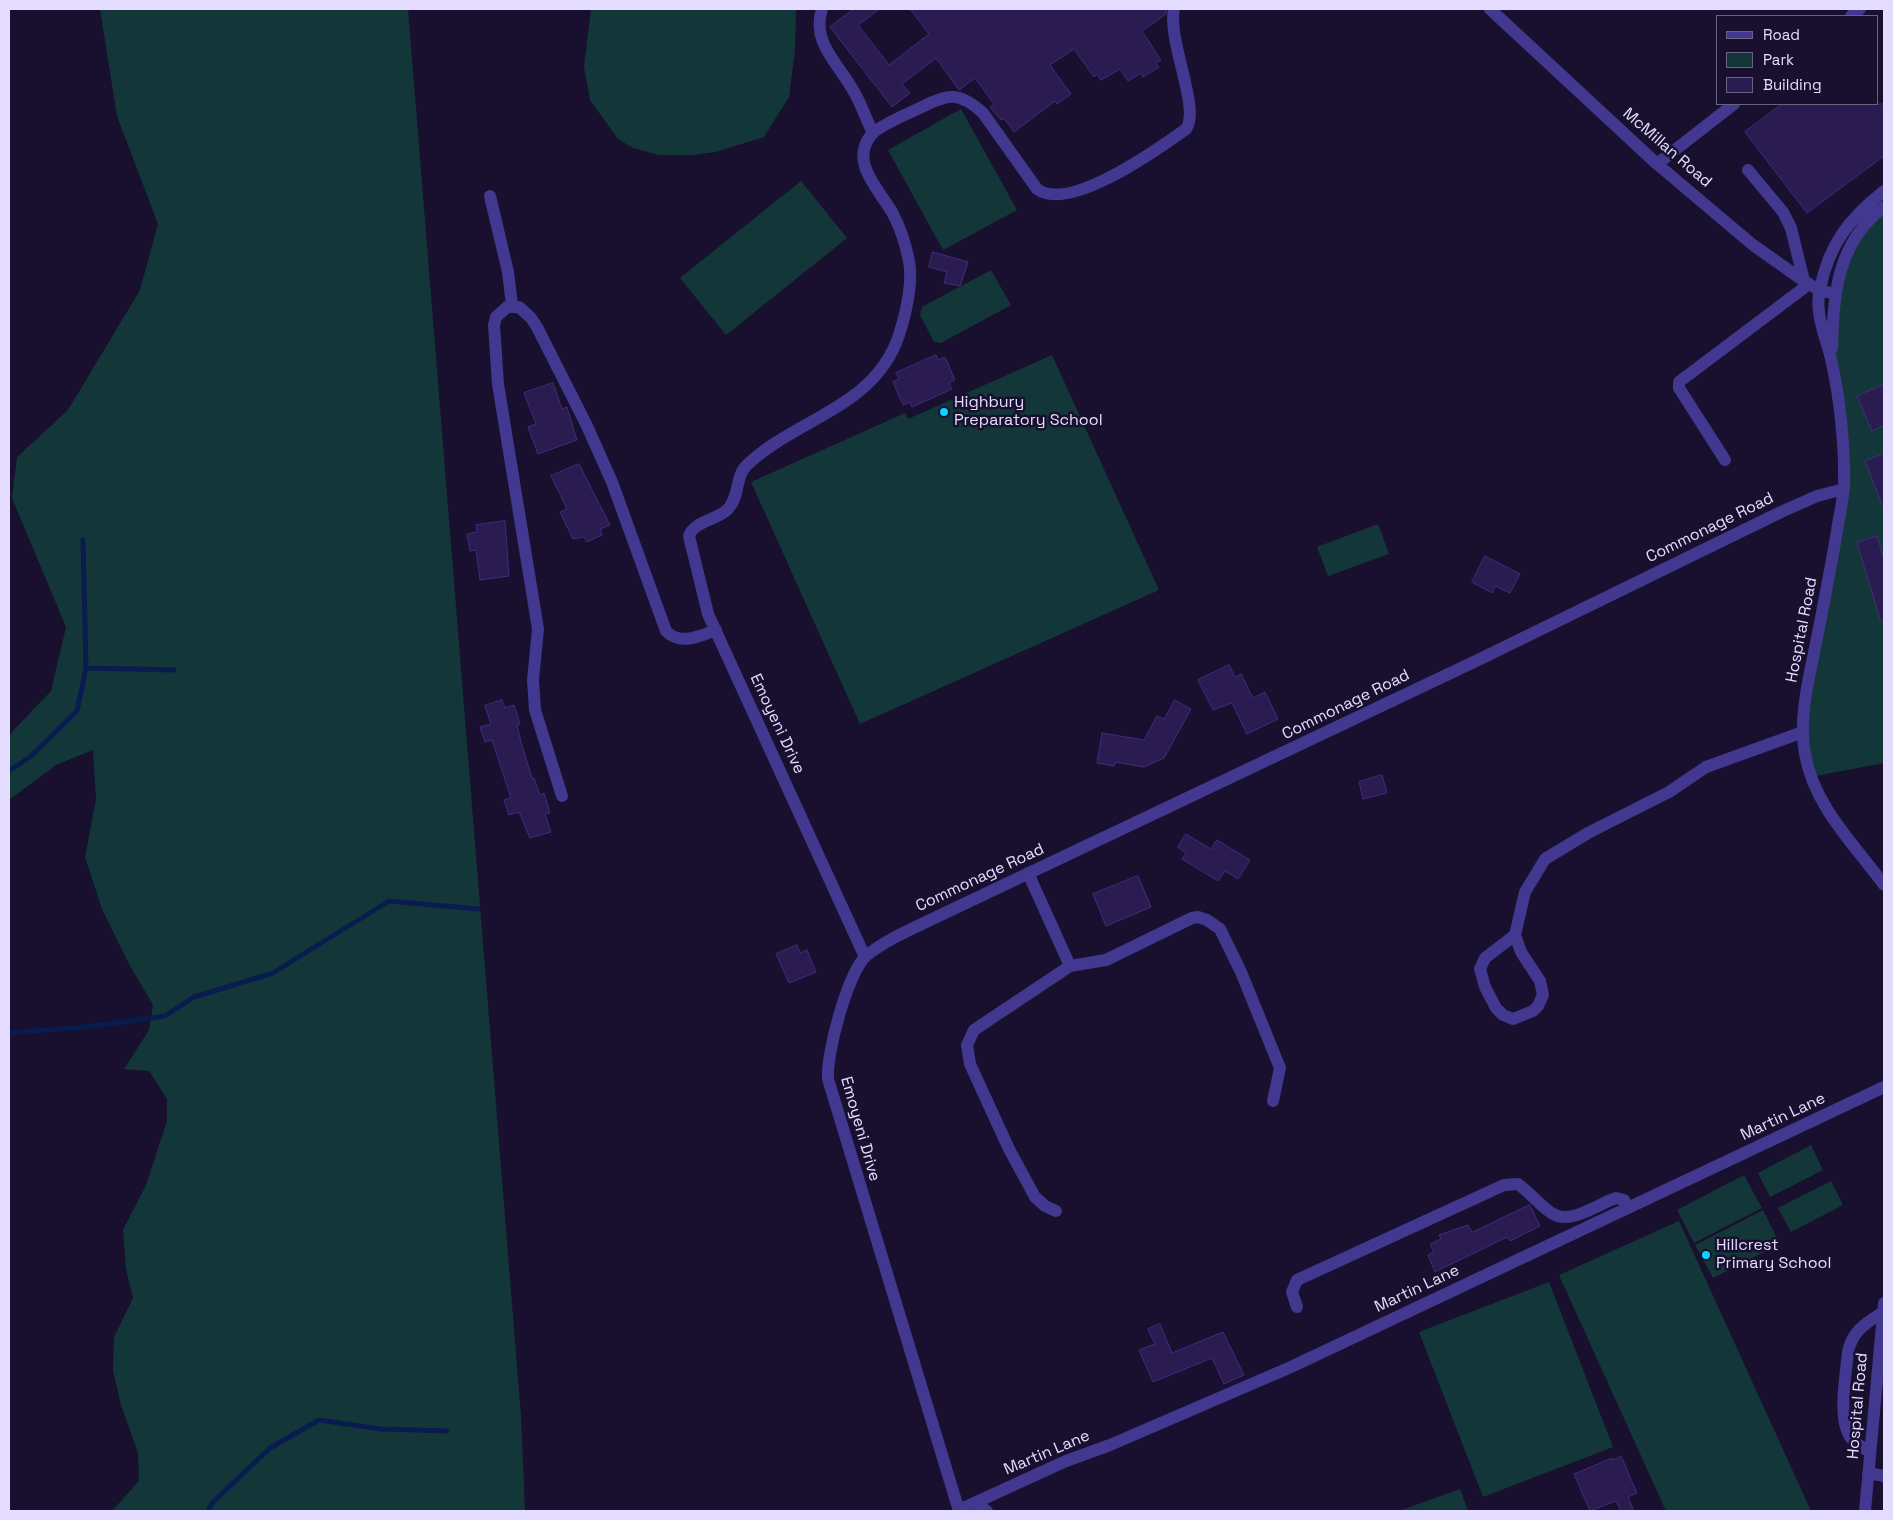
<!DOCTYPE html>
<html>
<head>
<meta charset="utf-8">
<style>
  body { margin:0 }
  #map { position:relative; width:1893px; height:1520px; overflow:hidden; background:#18102e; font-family:"Space Grotesk",sans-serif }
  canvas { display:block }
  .frame { position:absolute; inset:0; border:10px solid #e4ddff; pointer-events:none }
  .legend { position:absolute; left:1716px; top:15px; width:162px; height:90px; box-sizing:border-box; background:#18102e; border:1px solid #6a6282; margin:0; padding:6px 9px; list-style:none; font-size:15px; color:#e4ddff }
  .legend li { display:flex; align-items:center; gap:10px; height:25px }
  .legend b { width:25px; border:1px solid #6a6282 }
</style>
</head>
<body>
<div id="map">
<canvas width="1893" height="1520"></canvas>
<div class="frame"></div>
<ul class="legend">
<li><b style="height:6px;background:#423890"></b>Road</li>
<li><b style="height:14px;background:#133739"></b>Park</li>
<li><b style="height:14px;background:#2a1b51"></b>Building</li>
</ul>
</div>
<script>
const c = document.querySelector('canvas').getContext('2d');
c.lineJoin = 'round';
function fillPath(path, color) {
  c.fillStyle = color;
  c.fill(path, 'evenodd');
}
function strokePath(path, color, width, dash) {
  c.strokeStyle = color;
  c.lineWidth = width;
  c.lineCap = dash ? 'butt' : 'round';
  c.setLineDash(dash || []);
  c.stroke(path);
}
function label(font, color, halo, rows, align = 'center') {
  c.font = font + ' "Space Grotesk",sans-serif';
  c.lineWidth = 5;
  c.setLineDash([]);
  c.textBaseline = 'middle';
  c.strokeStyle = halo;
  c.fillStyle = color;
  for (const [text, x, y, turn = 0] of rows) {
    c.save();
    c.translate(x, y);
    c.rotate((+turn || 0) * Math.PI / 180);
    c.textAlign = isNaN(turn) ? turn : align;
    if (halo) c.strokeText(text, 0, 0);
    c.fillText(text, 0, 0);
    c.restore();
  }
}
fillPath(new Path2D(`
  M100,9h308l113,1407 4,95h-413l27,-30 -1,-28 -17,-48 -8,-34 1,-34 19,-39 -7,-29 -3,-39 23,-45 21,-64v-22l-18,-28 -25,-2 25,-39 4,-25 -24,-41 -27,-55 -17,-52 11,-58 -3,-49 -37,15 -47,35v-65l42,-44 15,-64 -54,-129 5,-41 51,-47 72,-120 18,-66 -41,-108z
  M591,9h205l-1,40 -6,48 -25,40 -48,15 -24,3h-33l-26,-7 -15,-9 -28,-39 -6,-33z
  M961,109l56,101 -74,40 -55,-100z
  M801,181l46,57 -121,97 -46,-57z
  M1884,207v556l-74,14 -8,-50 42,-238 -13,-129 12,-99z
  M991,270l20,35 -70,38 -7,-1 -14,-27 2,-8z
  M1052,355l107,235 -299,134 -109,-242 154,-69 3,6z
  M1378,524l11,30 -61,22 -11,-29z
  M1811,1145l12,25 -53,27 -12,-24z
  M1744,1175l18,33 -68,35 -17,-33z
  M1831,1181l12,24 -52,27 -13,-24z
  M1763,1210l17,34 -67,34 -18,-33z
  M1679,1221l132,290h-145l-107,-236z
  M1549,1282l64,165 -130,50 -64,-165z
  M1460,1489l8,22h-69z`), '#133739');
strokePath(new Path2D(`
  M86,668l88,2
  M9,771l21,-14 47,-46 9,-43 -3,-128
  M9,1033l77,-6 79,-11 29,-19 79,-24 116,-72 89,8
  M208,1511l4,-8 58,-55 49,-28 62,9 66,2`), '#081c50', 5);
const building = new Path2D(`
  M854,9h26l-22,16 31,40 40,-31 -19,-25h256v5l-24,17 19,29 -5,3 3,4 -16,10 -2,-4 -13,8 -8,-12 -19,11 -4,-6 -3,3 -20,-28 -24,16 21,29 -14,10 -2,-3 -41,31 -10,-14 -3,2 -11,-13 4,-3 -19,-26 -16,12 -23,-32 -34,26 8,9 -18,14 -62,-80z
  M1782,104h102v52l-77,57 -62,-81z
  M933,252l35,10 -8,24 -16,-3 3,-11 -18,-5z
  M936,355l2,5 7,-3 10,23 -6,3 3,6 -40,18 -2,-5 -7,3 -10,-23 6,-3 -3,-6z
  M553,383l9,26 5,-2 10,33 -39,14 -10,-27 8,-3 -12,-31z
  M1884,385v40l-12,6 -15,-35z
  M1884,454v53h-1l-18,-46z
  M579,464l31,61 -10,4 2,6 -15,7 -3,-5 -11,2 -13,-27 7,-3 -16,-33z
  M505,521l4,55 -29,4 -4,-30 -6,1 -3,-17 10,-2 -1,-7z
  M1877,536l7,23v62l-3,1 -24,-79z
  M1485,556l35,18 -10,19 -15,-7 -3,7 -20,-11z
  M1229,665l6,12 6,-3 12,24 12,-6 13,27 -31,15 -15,-31 -19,7 -15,-30z
  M502,700l3,8 9,-3 6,19 -3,1 4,17 11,36h2l6,17 4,-2 6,20 -5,1 6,18 -21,6 -11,-26 -10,3 -5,-15 7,-2 -19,-58 -7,2 -5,-15 11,-3 -6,-18z
  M1175,700l16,9 -27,49 -20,9 -29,-5 -1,4 -17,-3 5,-30 42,7 13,-24 7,3z
  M1382,775l5,18 -24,6 -4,-17z
  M1186,834l25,15 6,-9 33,20 -12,19 -13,-8 -7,10 -36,-22 4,-6 -8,-6z
  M1138,876l13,31 -45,19 -13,-32z
  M797,945l3,8 7,-3 9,22 -27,11 -13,-29z
  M1530,1205l10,21 -30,15 -3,-4 -72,35 -7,-17 6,-3 -4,-8 11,-5 -2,-4 29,-10 4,7z
  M1160,1324l12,29 51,-21 21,43 -20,9 -12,-26 -59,24 -14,-32 16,-6 -7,-15z
  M1621,1456l16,37 -9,4 6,14h-13l-5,-10 -26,10 -16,-37 38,-16 1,2z`);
fillPath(building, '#2a1b51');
strokePath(building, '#422b7e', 1);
strokePath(new Path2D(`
  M822,9c-11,33 16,54 31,81 8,13 13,29 20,43
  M1490,9l167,155 96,81 51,36 15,9 16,4
  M1851,16l9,-7
  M1657,164l77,-60
  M1748,170l35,42 8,16 13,53
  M1884,191c-35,28 -55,53 -64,98 -6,24 6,48 11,70 9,39 14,88 13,127 -1,15 -5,31 -7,45 -7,41 -15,82 -23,122 -7,33 -15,68 -9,101 9,52 49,90 79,131
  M490,196l18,76 4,33
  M1832,348c1,-53 5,-106 52,-141
  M1725,460l-46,-72v-6l130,-98
  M562,796l-27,-86 -2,-30 5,-51 -40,-245 -4,-59 2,-8 11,-10h12l12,11 6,9 50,99 25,56 54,149c14,15 34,5 50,-1
  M1028,873l42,93 36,-6 86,-42 6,-1 9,3 13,9 21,43 39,96 -7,33
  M1515,935l-30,23 -5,11 5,18 11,21 7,7 10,4 20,-8 5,-5 5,-11 -3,-14 -19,-29 -6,-17 10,-43 20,-33 43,-26 81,-41 37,-25 97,-35
  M865,957l-157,-343 -19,-78c5,-15 29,-16 39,-27 12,-13 7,-33 19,-44 49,-47 128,-57 152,-130 7,-22 14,-51 10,-74 -3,-15 -9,-34 -16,-47 -13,-24 -45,-52 -21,-80 7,-8 39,-22 50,-27 27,-14 38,-15 61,6l54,76c32,24 121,-40 149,-60 15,-20 -19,-89 -12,-120
  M1056,1211l-11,-5 -10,-9 -26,-48 -39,-85 -3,-19 7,-15 96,-64
  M1297,1307l-5,-15 5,-12 207,-95 14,-1c12,9 21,20 32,28 19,15 47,-8 66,-14l8,2 4,8
  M1870,1452c-6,-4 -14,-8 -19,-14 -14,-18 -5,-64 -3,-86 4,-21 18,-29 35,-40
  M1868,1473l16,3
  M976,1503l11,8
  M959,1510l107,-49 44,-16 181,-78 593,-280
  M959,1511l-131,-432c-2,-25 20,-108 39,-124 18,-14 40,-24 61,-34l550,-261 303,-148 36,-16 27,-7
  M1865,1511l19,-208`), '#423890', 12);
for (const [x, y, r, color] of [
  [944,412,5,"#09d4ff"],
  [1706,1255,5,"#09d4ff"]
]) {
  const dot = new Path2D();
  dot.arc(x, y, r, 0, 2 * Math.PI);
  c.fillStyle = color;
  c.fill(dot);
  strokePath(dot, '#18102e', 2);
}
label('16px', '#e4ddff', '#18102e', [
  ["McMillan Road",1667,148,41],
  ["Commonage Road",1710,528,-26],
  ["Hospital Road",1802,630,-79],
  ["Commonage Road",1346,705,-26],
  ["Emoyeni Drive",777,724,65],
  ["Commonage Road",980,878,-25],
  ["Martin Lane",1783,1117,-25],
  ["Emoyeni Drive",860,1129,74],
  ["Martin Lane",1417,1289,-25],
  ["Hospital Road",1858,1406,-85],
  ["Martin Lane",1047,1453,-23]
]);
label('16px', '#e4ddff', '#18102e', [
  ["Highbury",954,403],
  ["Preparatory School",954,421],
  ["Hillcrest",1716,1246],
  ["Primary School",1716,1264]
], 'left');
</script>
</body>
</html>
